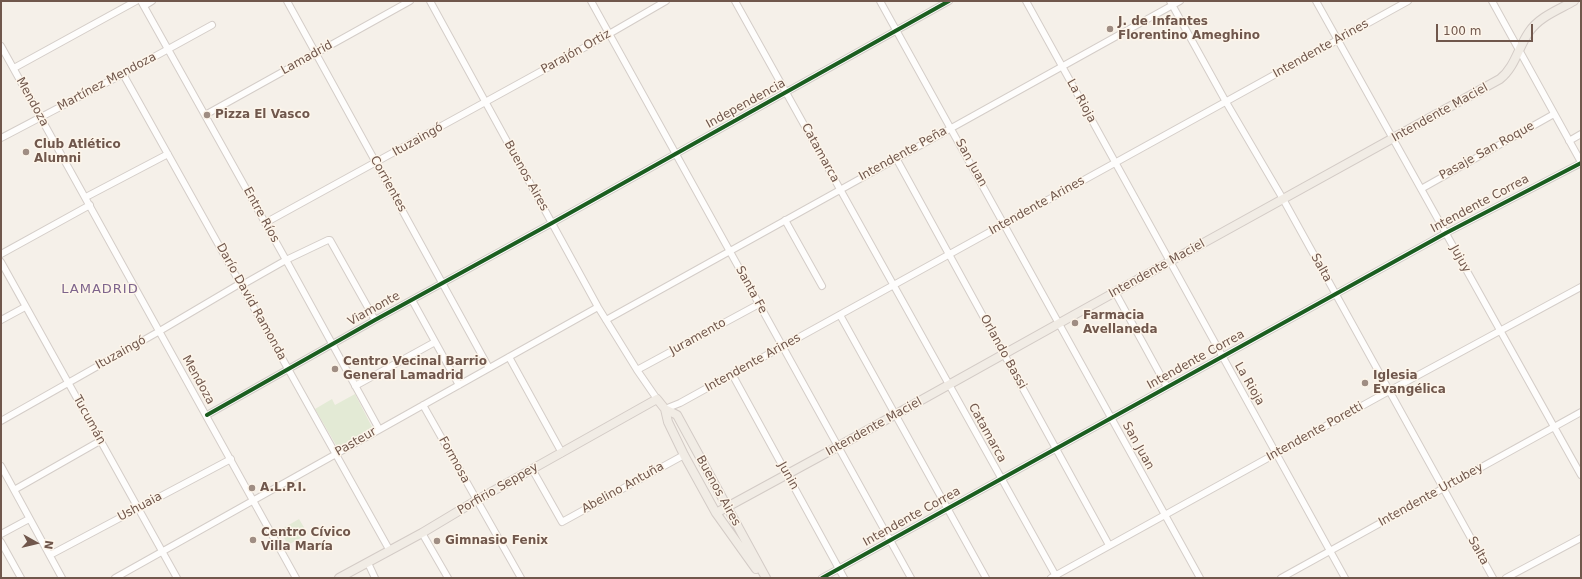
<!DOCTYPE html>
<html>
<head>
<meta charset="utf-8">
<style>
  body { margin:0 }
  #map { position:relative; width:1582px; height:579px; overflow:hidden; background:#f5f0e9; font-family:"DejaVu Sans",sans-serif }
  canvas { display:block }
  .frame { position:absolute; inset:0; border:2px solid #70574c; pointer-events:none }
  .north { position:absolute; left:16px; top:523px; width:40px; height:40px; -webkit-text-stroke:3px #fdf5ea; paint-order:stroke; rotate:98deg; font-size:11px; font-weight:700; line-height:16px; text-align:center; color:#70574c }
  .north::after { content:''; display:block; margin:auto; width:14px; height:18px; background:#70574c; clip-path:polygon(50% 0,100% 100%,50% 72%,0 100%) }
  .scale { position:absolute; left:1436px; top:24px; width:97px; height:18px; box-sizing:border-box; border:2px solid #70574c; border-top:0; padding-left:5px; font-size:12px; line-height:14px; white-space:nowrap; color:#70574c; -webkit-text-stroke:3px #fdf5ea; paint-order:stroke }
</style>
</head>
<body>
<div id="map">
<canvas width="1582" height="579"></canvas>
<div class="frame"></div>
<div class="north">N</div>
<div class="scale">100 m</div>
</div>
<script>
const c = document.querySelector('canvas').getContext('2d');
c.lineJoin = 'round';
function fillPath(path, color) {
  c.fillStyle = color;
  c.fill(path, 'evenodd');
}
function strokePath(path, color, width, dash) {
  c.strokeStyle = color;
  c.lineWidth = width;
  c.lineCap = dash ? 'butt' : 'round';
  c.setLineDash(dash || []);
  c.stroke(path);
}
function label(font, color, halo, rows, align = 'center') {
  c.font = font + ' "DejaVu Sans",sans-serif';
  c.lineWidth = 3;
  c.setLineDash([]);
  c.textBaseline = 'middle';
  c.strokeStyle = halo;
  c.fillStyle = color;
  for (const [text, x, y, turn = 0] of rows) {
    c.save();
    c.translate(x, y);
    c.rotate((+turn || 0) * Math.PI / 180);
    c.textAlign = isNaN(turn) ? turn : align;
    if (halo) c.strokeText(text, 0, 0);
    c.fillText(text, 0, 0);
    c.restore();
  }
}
fillPath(new Path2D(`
  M355,394l17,33 -33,20 -3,-2 -21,-36 17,-10 3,6z
  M299,519l9,15 -20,11 -8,-15z`), '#e3ead5');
const minor = new Path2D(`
  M141,1l145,259 93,169
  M287,1l202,367
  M430,1l168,306 39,63 20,29
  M591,1l320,577
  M735,1l322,577
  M880,1l320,577
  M1026,1l319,577
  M1170,1l56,101 57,97 210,379
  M1316,1l265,474
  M1492,1l89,161
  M144,6l8,-5
  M1,46l295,532
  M14,68l122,-67
  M123,74l267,477
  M205,115l205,-114
  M1,138l122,-64 89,-49
  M1569,141l12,-7
  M896,158l213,387
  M1421,189l133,-75
  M86,197l82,-43
  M785,220l37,66
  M265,223l344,-189 57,-33
  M1,254l89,-49
  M1,262l176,316
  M242,285l44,-25 42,-20h2l45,80
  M1115,292l52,95
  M412,300l47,85
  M840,315l146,263
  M1,320l24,-13
  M606,320l574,-319
  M509,357l53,96
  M637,370l122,-66
  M732,374l112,204
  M355,386l80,-44
  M423,405l98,173
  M665,409l15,-6 728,-402
  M207,415l168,-95 177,-97 397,-222
  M1,421l157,-89 83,-49
  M1,466l61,112
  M532,469l30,53 122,-67
  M14,490l86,-49
  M422,533l26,45
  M1,534l28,-15
  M1,542l20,36
  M50,555l181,-96
  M368,563l7,15
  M115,578l483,-271
  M822,578l624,-345 135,-70
  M1051,578l338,-187 192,-104
  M1281,578l300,-166
  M1506,578l75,-40`);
const major = new Path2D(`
  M665,409l3,13 16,33 32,58 40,56
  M716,513l123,-67 330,-184 331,-183c15,-12 18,-31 29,-47 10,-15 29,-22 45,-31
  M339,578l83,-45 55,-33 180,-101 8,10 12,6 89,163`);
strokePath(minor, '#d4cdc8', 8);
strokePath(major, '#d3cbc6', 10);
strokePath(minor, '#fefdfc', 6);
strokePath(major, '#f1ece5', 8);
strokePath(new Path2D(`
  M207,415l168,-95 177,-97 397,-222
  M822,578l624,-345 135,-70`), '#1b5e20', 4);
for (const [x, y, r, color] of [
  [1110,29,4,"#9f8d83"],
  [207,115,4,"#9f8d83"],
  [26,152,4,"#9f8d83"],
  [1075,323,4,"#9f8d83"],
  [335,369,4,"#9f8d83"],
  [1365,383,4,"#9f8d83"],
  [252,488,4,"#9f8d83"],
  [253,540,4,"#9f8d83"],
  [437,541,4,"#9f8d83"]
]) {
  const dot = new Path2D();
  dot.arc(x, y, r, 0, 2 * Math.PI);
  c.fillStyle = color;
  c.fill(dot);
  strokePath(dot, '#fdf5ea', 1.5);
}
label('bold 12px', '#70574c', '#fdf5ea', [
  ["J. de Infantes",1118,22],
  ["Florentino Ameghino",1118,36],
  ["Pizza El Vasco",215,115],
  ["Club Atlético",34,145],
  ["Alumni",34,159],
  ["Farmacia",1083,316],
  ["Avellaneda",1083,330],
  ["Centro Vecinal Barrio",343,362],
  ["General Lamadrid",343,376],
  ["Iglesia",1373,376],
  ["Evangélica",1373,390],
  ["A.L.P.I.",260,488],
  ["Centro Cívico",261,533],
  ["Villa María",261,547],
  ["Gimnasio Fenix",445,541]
], 'left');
label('12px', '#70574c', '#fdf5ea', [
  ["Intendente Arines",1321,49,-29],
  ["Parajón Ortiz",576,52,-29],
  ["Lamadrid",307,58,-29],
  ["Martínez Mendoza",107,82,-28],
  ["La Rioja",1081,101,61],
  ["Mendoza",32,102,61],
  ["Independencia",746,104,-29],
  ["Intendente Maciel",1440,113,-29],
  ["Ituzaingó",418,140,-29],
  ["Pasaje San Roque",1487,151,-29],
  ["Catamarca",820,153,61],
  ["Intendente Peña",903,154,-29],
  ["San Juan",971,163,61],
  ["Buenos Aires",526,176,61],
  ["Corrientes",388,184,61],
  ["Intendente Correa",1480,204,-28],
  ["Intendente Arines",1037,206,-29],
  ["Entre Ríos",261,215,61],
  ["Jujuy",1460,259,61],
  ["Salta",1321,268,61],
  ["Intendente Maciel",1157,269,-29],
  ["Santa Fe",751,290,61],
  ["Darío David Ramonda",251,302,61],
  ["Viamonte",374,309,-29],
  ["Juramento",698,337,-29],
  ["Orlando Bassi",1003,352,61],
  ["Ituzaingó",121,353,-29],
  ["Intendente Correa",1196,360,-29],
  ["Intendente Arines",753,363,-29],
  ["Mendoza",198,380,61],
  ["La Rioja",1249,384,60],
  ["Tucumán",89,420,61],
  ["Intendente Maciel",874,427,-29],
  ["Intendente Poretti",1315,432,-29],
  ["Catamarca",987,433,61],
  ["Pasteur",356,442,-30],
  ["San Juan",1138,446,61],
  ["Formosa",454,460,61],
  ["Junin",788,476,61],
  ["Abelino Antuña",623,488,-29],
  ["Porfirio Seppey",498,489,-30],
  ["Buenos Aires",718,491,61],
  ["Intendente Urtubey",1431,495,-29],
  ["Ushuaia",140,507,-28],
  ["Intendente Correa",912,517,-29],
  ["Salta",1478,551,61]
]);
c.letterSpacing = '1px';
label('13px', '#7d648c', '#fdf5ea', [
  ["LAMADRID",100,290]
]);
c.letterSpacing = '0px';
</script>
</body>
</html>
